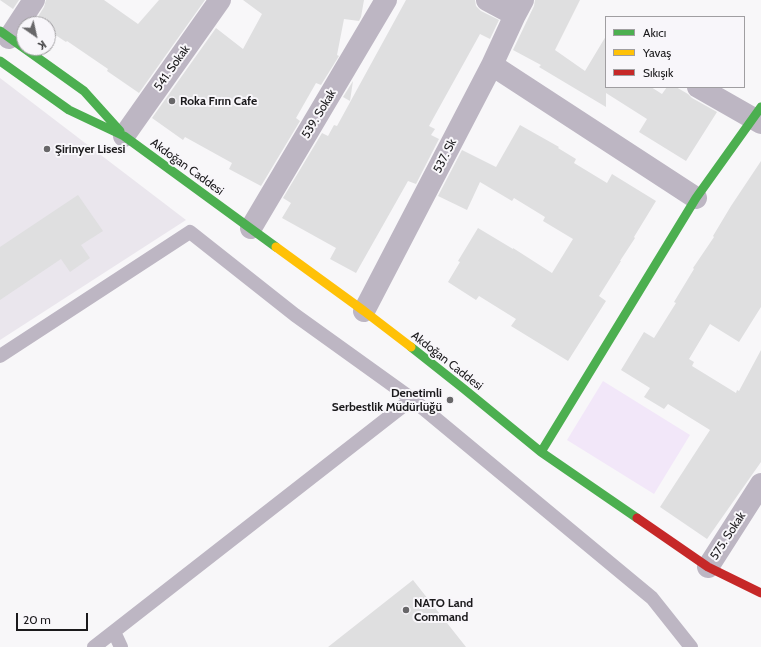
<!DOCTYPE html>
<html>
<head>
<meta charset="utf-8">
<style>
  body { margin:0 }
  #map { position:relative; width:761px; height:647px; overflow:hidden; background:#f8f7f9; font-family:Cabin,sans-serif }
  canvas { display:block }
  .legend { position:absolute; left:605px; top:16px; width:140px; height:72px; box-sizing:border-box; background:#f8f6fa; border:1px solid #a09ea1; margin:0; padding:5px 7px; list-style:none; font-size:12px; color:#1b1a1c }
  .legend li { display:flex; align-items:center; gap:8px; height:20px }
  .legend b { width:20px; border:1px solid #a09ea1 }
  .north { position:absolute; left:16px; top:16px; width:40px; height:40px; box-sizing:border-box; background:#f8f6fa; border:1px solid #a09ea1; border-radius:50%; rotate:146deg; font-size:11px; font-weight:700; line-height:16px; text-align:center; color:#1b1a1c }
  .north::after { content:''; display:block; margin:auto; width:14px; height:18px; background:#686769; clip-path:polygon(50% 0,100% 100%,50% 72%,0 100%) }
  .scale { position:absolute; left:16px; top:613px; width:72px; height:18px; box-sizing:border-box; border:2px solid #1b1a1c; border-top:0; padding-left:5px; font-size:12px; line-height:14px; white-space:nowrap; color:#1b1a1c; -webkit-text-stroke:3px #f8f6fa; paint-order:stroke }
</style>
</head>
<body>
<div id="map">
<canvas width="761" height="647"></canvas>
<ul class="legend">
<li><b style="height:5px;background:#4caf50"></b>Akıcı</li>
<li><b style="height:5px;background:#ffc107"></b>Yavaş</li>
<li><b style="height:5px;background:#c62828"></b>Sıkışık</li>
</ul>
<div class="north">K</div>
<div class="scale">20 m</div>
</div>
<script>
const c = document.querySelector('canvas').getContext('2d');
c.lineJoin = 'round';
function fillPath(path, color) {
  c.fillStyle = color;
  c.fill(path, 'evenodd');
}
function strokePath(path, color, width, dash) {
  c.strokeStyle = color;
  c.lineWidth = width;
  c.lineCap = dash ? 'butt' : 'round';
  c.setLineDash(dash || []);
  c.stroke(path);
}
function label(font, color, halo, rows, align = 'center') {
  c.font = font + ' Cabin,sans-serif';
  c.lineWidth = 4;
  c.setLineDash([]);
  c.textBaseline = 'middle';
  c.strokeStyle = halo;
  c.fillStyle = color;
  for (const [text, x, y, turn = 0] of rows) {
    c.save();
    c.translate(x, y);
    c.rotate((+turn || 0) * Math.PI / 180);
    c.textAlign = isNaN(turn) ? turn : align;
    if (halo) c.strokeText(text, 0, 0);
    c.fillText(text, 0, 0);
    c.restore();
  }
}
fillPath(new Path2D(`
  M0,78l186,142 -186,120z`), '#eae6ed');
fillPath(new Path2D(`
  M603,381l87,54 -36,59 -87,-54z`), '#f2e7f9');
fillPath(new Path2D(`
  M0,0h19l-6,9z
  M46,0h58l34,24 21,-24h46l-66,93 -32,-22 1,-2 -41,-28 -1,1 -18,-12v-6h-13l-1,-1 10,-16z
  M243,0h121l-3,17 -2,4 -15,-2 -7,36 2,1 -18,29 -5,-2 -20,35 4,3 -39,65 -32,-17 3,-6 -47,-26 -2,3 -31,-22 64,-90 27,21 19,-35z
  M406,0h69l1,6 5,5 18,9 -9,19 -10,-5 -51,92 6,3 -4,6 8,4 -23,45 -8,-3 -52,92 -26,-14 6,-11 -54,-30 9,-15 -8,-5 39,-65 6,3 6,-11 3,1z
  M535,0h45l-25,50 30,21 21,-35v51h45l11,7 5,-7h9l12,7 4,4 25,14 -31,49 -47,-29 8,-13 -41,-26v14l-67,-40 2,-2 -28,-15 21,-44z
  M353,81l-3,20 -7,-4z
  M520,125l39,22 -1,1 18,11 -2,4 33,20 5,-9 44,27 -22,36 1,1 -15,23h1l-22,35 7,5 -38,60 -57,-35 5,-7 -37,-23 -3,4 -28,-18 12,-20 -2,-1 20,-33 35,21v-1l39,25 21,-34 -30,-18 2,-4 -31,-19 -2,3 -32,-19 -13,28 -29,-14 24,-46 34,17z
  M761,161v146l-22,35 -29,-18 -21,35 5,3 -2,4 44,27 1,-3 2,1 22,-41v112l-54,77 -47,-32 50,-77 -42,-26 -4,5 -20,-12 6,-9 -29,-18 23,-38 10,6 22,-35 -2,-1 20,-33 -1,-1 21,-31 -1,-1 18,-30z
  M78,195l25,36 -22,14 9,13 -20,14 -9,-13 -61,41v-53z
  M413,580l53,67h-138z`), '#dfdfe0');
strokePath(new Path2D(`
  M0,356l190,-124 105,83 117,84 240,199 39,49
  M114,632l7,15
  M94,647l318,-248`), '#bdb6c3', 14);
strokePath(new Path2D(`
  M487,0l28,15
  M9,38l25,-38
  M492,65l204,133
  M698,87l63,36
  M124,136l96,-136
  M251,228l135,-228
  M364,311l128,-246 23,-50 8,-15
  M708,567l53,-83`), '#bdb6c3', 22);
strokePath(new Path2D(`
  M0,31l84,60 36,40
  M0,61l69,49 55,26 152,111
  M411,347l53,42 77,63 96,66
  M541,452l155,-254 65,-91`), '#4caf50', 9);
strokePath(new Path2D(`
  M276,247l88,64 47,36`), '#ffc107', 9);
strokePath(new Path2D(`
  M637,518l71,49 53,26`), '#c62828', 9);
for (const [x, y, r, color] of [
  [172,101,4,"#686769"],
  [47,149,4,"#686769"],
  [450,400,4,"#686769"],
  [406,610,4,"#686769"]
]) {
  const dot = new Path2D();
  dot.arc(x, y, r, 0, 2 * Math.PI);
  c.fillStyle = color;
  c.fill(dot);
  strokePath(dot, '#f8f6fa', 1.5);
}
label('12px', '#1b1a1c', '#f8f6fa', [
  ["541. Sokak",172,68,-55],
  ["539. Sokak",319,114,-59],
  ["537. Sk",445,156,-63],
  ["Akdoğan Caddesi",187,167,36],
  ["Akdoğan Caddesi",447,361,38],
  ["575. Sokak",728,536,-57]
]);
label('bold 12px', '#1b1a1c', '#f8f6fa', [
  ["Roka Fırın Cafe",180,101],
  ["Şirinyer Lisesi",55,149],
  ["Denetimli",442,393,"right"],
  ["Serbestlik Müdürlüğü",442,407,"right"],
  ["NATO Land",414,603],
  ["Command",414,617]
], 'left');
</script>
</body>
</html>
